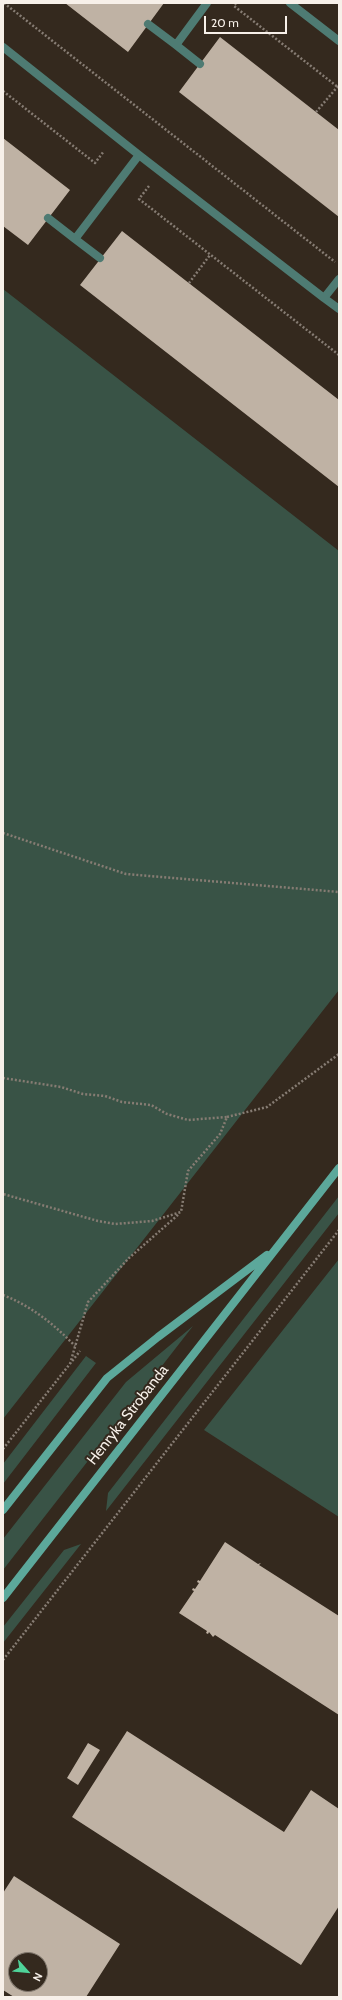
<!DOCTYPE html>
<html>
<head>
<meta charset="utf-8">
<style>
  body { margin:0 }
  #map { position:relative; width:342px; height:2000px; overflow:hidden; background:#34291e; font-family:Cabin,sans-serif }
  canvas { display:block }
  .frame { position:absolute; inset:0; border:4px solid #f7f0e9; pointer-events:none }
  .north { position:absolute; left:8px; top:1952px; width:40px; height:40px; box-sizing:border-box; background:#34291e; border:1px solid #82796f; border-radius:50%; rotate:117deg; font-size:11px; font-weight:700; line-height:16px; text-align:center; color:#f7f0e9 }
  .north::after { content:''; display:block; margin:auto; width:14px; height:18px; background:#4fd399; clip-path:polygon(50% 0,100% 100%,50% 72%,0 100%) }
  .scale { position:absolute; left:204px; top:16px; width:83px; height:18px; box-sizing:border-box; border:2px solid #f7f0e9; border-top:0; padding-left:5px; font-size:12px; line-height:14px; white-space:nowrap; color:#f7f0e9; -webkit-text-stroke:3px #34291e; paint-order:stroke }
</style>
</head>
<body>
<div id="map">
<canvas width="342" height="2000"></canvas>
<div class="frame"></div>
<div class="north">N</div>
<div class="scale">20 m</div>
</div>
<script>
const c = document.querySelector('canvas').getContext('2d');
c.lineJoin = 'round';
function fillPath(path, color) {
  c.fillStyle = color;
  c.fill(path, 'evenodd');
}
function strokePath(path, color, width, dash) {
  c.strokeStyle = color;
  c.lineWidth = width;
  c.lineCap = dash ? 'butt' : 'round';
  c.setLineDash(dash || []);
  c.stroke(path);
}
function label(font, color, halo, rows, align = 'center') {
  c.font = font + ' Cabin,sans-serif';
  c.lineWidth = 4;
  c.setLineDash([]);
  c.textBaseline = 'middle';
  c.strokeStyle = halo;
  c.fillStyle = color;
  for (const [text, x, y, turn = 0] of rows) {
    c.save();
    c.translate(x, y);
    c.rotate((+turn || 0) * Math.PI / 180);
    c.textAlign = isNaN(turn) ? turn : align;
    if (halo) c.strokeText(text, 0, 0);
    c.fillText(text, 0, 0);
    c.restore();
  }
}
fillPath(new Path2D(`
  M3,289l336,262v439l-336,429z
  M339,1196v17l-233,298 2,-18z
  M339,1259v258l-135,-87z
  M193,1326l-190,244v-31l123,-157z
  M86,1356l10,7 -93,121v-20z
  M81,1544l-78,99v-16l61,-77z`), '#395346');
fillPath(new Path2D(`
  M65,3h99l-36,49z
  M220,37l119,93v87l-160,-125z
  M3,138l67,52 -42,55 -25,-19z
  M122,231l217,169v87l-259,-202z
  M225,1542l33,22 3,-1 -2,2 80,51v99l-124,-80 -2,2 -4,-5 -1,2 -2,-1 1,-2 -28,-18 15,-22 -2,-1 1,-2 2,1 4,-6 -2,-1 1,-2 2,1z
  M127,1731l157,101 27,-42 28,19v97l-38,59 -229,-148z
  M88,1743l12,7 -22,35 -11,-7z
  M14,1876l106,68 -34,53h-72l-11,-7v-97zM16,1960h24v24h-24z`), '#bfb2a4');
strokePath(new Path2D(`
  M4,3l331,259
  M236,3l-2,3 105,82
  M3,91l92,72 9,-12
  M316,112l23,-27
  M149,186l-10,13 200,156
  M189,283l21,-28
  M3,833l123,41 213,18
  M3,1078l58,9 22,7 22,2 17,6 29,3 16,9 21,6 39,-3 -7,17 -32,37 -7,41 -29,9 -37,3 -17,-3 -95,-27
  M227,1117l40,-10 72,-53
  M3,1295c28,11 51,29 72,51
  M70,1364l18,-62 41,-44 50,-44
  M3,1449l77,-98
  M3,1660l336,-430`), '#867c73', 2.5, [2, 2]);
strokePath(new Path2D(`
  M290,3l49,38
  M148,24l28,21
  M3,47l136,108 185,143 15,-19
  M200,64l-24,-19 31,-42
  M48,218l27,21
  M100,258l-25,-19 64,-84
  M324,298l15,11`), '#4e7b73', 8);
strokePath(new Path2D(`
  M3,1510l104,-132 51,-41 109,-82
  M3,1598l336,-430`), '#5ca89b', 8);
label('15px', '#f7f0e9', '#34291e', [
  ["Henryka Strobanda",128,1415,-52]
]);
</script>
</body>
</html>
